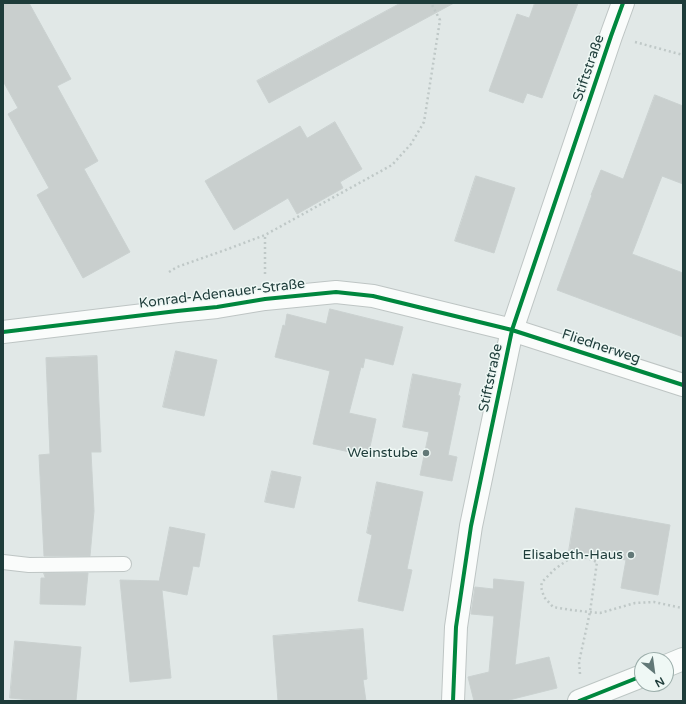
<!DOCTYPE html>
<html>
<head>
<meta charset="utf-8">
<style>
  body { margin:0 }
  #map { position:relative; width:686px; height:704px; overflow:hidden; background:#e1e8e7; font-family:"Varela Round",sans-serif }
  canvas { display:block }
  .frame { position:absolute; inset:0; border:4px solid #1e3c3a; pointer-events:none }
  .north { position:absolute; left:634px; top:652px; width:40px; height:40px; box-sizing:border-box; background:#eff8f5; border:1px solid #9badaa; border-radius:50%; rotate:151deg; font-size:11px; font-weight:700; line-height:16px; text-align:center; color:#1e3c3a }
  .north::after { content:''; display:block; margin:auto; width:14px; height:18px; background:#627877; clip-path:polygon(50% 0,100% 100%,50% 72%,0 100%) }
</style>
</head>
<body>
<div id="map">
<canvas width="686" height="704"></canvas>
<div class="frame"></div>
<div class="north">N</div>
</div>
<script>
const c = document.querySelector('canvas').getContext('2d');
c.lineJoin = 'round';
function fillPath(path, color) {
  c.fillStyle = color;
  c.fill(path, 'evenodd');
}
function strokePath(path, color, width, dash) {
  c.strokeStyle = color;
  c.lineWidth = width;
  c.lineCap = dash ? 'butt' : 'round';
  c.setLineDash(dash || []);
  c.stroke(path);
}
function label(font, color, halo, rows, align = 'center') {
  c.font = font + ' "Varela Round",sans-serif';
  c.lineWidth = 3;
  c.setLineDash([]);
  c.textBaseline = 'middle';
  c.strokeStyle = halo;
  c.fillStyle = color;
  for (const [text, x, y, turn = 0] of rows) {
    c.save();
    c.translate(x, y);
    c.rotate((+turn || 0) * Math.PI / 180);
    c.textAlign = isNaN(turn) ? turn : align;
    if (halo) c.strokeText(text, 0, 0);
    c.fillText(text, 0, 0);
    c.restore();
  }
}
const building = new Path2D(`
  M3,3h26l42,76 -14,7 41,75 -14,8 46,83 -47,26 -46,-83 12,-7 -41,-74 10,-6 -15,-27z
  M401,3h53l-185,100 -12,-22z
  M535,3h43l-36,95 -15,-5 -4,10 -34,-12 28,-77 12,4z
  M655,95l28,11v78l-21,-8 -30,78 51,19v64l-126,-47 35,-95h-1l10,-25 22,9z
  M335,122l27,47 -22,13 3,6 -46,26 -9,-16 -54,32 -29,-49 95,-55 7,12z
  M476,176l39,12 -21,65 -39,-12z
  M330,309l73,18 -10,38 -28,-7 -2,10 -2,-1 -12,46 27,6 -8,37 -55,-12 17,-73 -55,-14 8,-32 2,1 2,-12 39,10z
  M176,351l41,9 -13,56 -41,-9z
  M97,356l4,96h-10l3,59 -4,45h-46l-5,-101 11,-1 -4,-96z
  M413,374l48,10 -3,11 2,1 -12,59 9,2 -5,24 -32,-6 9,-43 -26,-5z
  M272,471l29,6 -7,31 -29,-6z
  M377,482l46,10 -16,77 5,1 -9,41 -45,-10 14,-66 -5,-2z
  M576,508l94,17 -12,70 -37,-7 5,-28 -57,-9z
  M170,527l35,7 -6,33 -6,-1 -6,29 -25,-5 9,88 -41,4 -10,-102 39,1z
  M44,573h44l-3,32 -45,-1 1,-26h4z
  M494,579l30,3 -9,83 34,-8 8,31 -52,13h-31l-6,-24 21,-5 5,-56 -23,-2 4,-27 18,2z
  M363,629l4,50 -4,1 3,21h-88l-5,-65z
  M15,641l66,6 -5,54h-34l-32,-3z`);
fillPath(building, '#c9cfce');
strokePath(building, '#cad1d0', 1);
const lane = new Path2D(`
  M3,562l26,3 95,-1`);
const street = new Path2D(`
  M3,332l174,-21 40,-4 48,-8 71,-7 37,4 139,34 171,55
  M453,701l3,-74 15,-101 41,-196 99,-294 12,-33`);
const secondary = new Path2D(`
  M666,666l17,-7
  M579,701l63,-25`);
strokePath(lane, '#bec5c4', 16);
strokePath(street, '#bec5c4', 24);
strokePath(secondary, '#bdc6c4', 24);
strokePath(new Path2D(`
  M635,42l48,13
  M169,272l8,-5 51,-18 37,-14 127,-70 19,-21 13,-22 16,-102 -9,-17
  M265,274v-39
  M580,674l-1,-12 11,-50 7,-50 -15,-6 -13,3 -14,10 -13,13 -1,5 3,10 9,10 18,3 29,3 35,-10 19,-1 28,6`), '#bfc8c7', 2.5, [2, 3]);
strokePath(lane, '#fafcfb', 14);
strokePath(street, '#fafcfb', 22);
strokePath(secondary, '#fafcfb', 22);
strokePath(new Path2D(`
  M3,332l174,-21 40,-4 48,-8 71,-7 37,4 139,34 171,55
  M453,701l3,-74 15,-101 41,-196 99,-294 12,-33
  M579,701l63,-25`), '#00873e', 4);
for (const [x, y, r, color] of [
  [426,453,4,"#627877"],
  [631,555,4,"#627877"]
]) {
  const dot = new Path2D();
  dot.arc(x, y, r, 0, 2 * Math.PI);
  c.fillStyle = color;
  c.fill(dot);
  strokePath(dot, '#eff8f5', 1.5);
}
label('14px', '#1e3c3a', '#eff8f5', [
  ["Stiftstraße",589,68,-71],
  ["Konrad-Adenauer-Straße",222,294,-7],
  ["Fliednerweg",601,347,18],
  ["Stiftstraße",491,378,-78]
]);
label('14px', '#1e3c3a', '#eff8f5', [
  ["Weinstube",418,453],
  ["Elisabeth-Haus",623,555]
], 'right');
</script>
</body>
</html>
